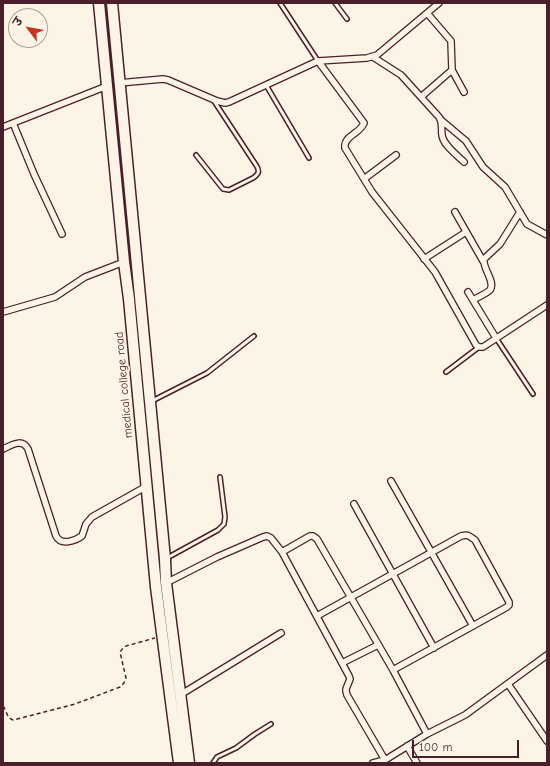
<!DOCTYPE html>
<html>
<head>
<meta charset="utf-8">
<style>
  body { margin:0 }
  #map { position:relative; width:550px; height:766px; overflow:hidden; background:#fcf5e5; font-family:"Comic Neue","Playpen Sans Deva",sans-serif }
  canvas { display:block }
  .frame { position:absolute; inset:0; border:4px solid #4a1f2b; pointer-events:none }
  .north { position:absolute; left:8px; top:8px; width:40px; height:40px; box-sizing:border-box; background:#fcf5e5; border:1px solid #b59f9b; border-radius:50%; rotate:302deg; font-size:11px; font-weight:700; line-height:16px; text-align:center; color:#4a1f2b }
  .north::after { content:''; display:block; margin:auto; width:14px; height:18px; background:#c8321e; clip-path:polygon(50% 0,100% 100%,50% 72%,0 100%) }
  .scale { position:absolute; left:412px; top:740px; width:107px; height:18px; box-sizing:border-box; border:2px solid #4a1f2b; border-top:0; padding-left:5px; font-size:12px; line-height:14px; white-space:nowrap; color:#4a1f2b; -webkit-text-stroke:3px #fcf5e5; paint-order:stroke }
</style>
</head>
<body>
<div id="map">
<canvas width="550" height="766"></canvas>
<div class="frame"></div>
<div class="north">उ</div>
<div class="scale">100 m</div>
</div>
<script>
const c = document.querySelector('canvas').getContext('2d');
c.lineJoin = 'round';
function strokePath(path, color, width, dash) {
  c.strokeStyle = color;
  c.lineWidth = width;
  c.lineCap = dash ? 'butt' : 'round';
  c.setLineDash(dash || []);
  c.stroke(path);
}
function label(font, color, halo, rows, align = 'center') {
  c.font = font + ' "Comic Neue",sans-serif';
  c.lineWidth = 3.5;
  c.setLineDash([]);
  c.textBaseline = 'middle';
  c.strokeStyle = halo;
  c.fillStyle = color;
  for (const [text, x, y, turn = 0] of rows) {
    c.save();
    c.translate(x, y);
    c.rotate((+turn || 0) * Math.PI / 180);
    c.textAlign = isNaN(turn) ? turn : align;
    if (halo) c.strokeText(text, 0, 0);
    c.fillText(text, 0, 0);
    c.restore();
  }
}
const lane = new Path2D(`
  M280,3l38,58
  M335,3l12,16
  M266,85l43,73
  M196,155l27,34 6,1 24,-12c6,-4 7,-7 3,-13l-42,-64
  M496,338l37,56
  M446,372l33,-25
  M152,401l55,-28 47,-37
  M167,558l51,-28 6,-6 1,-7 -5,-40
  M213,763l4,-6 19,-9 19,-14 16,-10`);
const street = new Path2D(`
  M427,13l24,28 1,29 12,22
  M373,57l28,18 38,42c4,6 2,12 3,18 1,10 15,20 22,27
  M318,61l46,62c-4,11 -21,13 -19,25l27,44 63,80 41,73 3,2h4l64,-42
  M119,83l44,-4 5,1 49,21 8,2 4,-1 89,-41 49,-3 10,-3 62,-52
  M421,97l31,-27
  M441,120l25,21 17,26 22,20 22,37 20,11
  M13,123l21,51 28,60
  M3,127l104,-41
  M364,179l32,-24
  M455,212l28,49
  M424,259l42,-27
  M468,292l28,46
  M473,300c5,-3 13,-6 17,-10 6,-8 -8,-22 -6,-31l16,-15 20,-32
  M3,312l52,-15 30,-20 39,-15
  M3,449c9,-4 19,-11 25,0l28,87c5,10 19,5 26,0l4,-12 6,-7 55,-31
  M391,481l82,145
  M354,504l80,144
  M282,552l28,-16h3l4,3 76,131 34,64
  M166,583l51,-26 46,-20 4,-1 4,2 11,14 67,124 1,3 -4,10v2l1,4 38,65
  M317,616l144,-80c7,-2 8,0 14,4l34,62v3l-2,2 -114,63
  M342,663l36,-18
  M508,684l39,57
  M180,695l101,-62
  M407,746l10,17
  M373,763l12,-3 42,-26 38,-19 82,-60`);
const highway = new Path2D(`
  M99,3l25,259 5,37 27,288 23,176
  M112,3l53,556 1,24 23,180`);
strokePath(lane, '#4a1f2b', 6);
strokePath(street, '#4a1f2b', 8);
strokePath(highway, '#4a1f2b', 13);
strokePath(new Path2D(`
  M3,706c4,5 3,11 10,14l62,-16 45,-17 4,-4 2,-5 -6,-26 3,-4 3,-2 29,-8`), '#4a1f2b', 1.5, [4, 3]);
strokePath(lane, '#fcf5e5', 3);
strokePath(street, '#fcf5e5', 5.5);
strokePath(highway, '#fcf5e5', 10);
label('12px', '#4a1f2b', '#fcf5e5', [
  ["medical college road",124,385,-95]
]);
</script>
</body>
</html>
